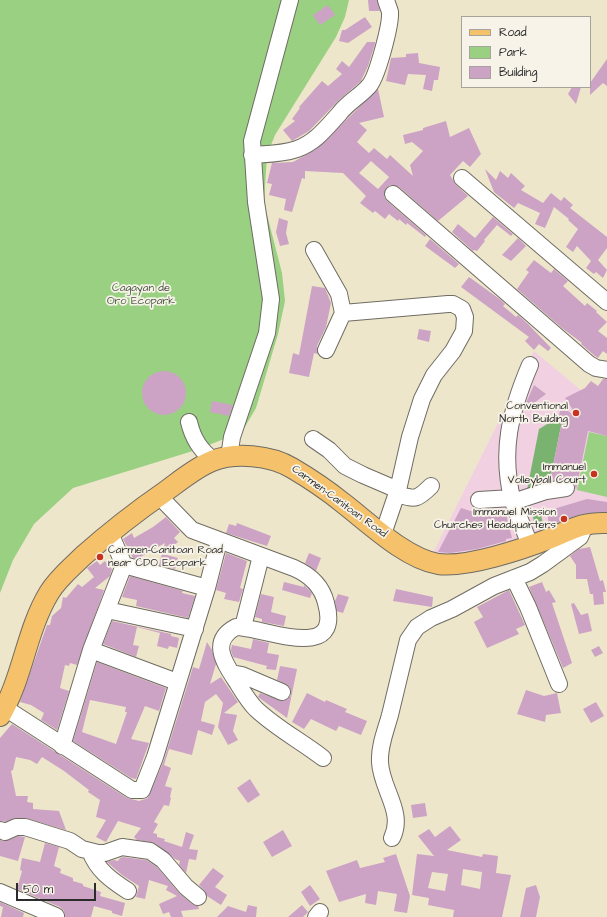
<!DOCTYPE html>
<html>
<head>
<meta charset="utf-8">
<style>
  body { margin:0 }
  #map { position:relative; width:607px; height:917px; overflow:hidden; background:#eee6cb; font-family:"Architects Daughter",sans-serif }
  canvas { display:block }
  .legend { position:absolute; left:461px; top:16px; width:130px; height:72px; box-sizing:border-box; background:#f7f3e8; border:1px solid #a5a39c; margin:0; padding:5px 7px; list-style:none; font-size:12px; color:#2b2b2b }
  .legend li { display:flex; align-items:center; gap:8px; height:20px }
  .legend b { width:20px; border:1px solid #a5a39c }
  .scale { position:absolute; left:16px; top:883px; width:80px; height:18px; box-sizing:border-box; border:2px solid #2b2b2b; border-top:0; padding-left:5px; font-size:12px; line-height:14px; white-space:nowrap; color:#2b2b2b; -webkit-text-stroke:3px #f7f3e8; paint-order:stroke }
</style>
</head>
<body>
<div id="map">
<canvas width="607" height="917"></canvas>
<ul class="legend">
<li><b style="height:5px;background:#f5c16b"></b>Road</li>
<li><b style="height:11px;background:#99d082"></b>Park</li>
<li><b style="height:11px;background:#cca3c4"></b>Building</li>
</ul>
<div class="scale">50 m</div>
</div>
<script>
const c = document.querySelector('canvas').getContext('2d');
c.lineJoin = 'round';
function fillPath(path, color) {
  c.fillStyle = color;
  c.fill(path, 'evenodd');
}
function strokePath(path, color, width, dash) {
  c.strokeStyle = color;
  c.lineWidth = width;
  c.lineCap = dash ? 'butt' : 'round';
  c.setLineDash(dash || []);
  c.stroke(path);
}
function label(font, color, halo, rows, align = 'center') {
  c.font = font + ' "Architects Daughter",sans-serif';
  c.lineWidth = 3.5;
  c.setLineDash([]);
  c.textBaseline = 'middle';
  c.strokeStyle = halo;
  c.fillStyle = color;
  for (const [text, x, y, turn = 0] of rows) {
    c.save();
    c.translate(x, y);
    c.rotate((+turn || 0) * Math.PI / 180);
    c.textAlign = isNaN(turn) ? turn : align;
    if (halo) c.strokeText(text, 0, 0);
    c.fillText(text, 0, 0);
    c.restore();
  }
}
fillPath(new Path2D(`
  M534,351l73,61v113l-133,34 -41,-6z`), '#f1d0e2');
fillPath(new Path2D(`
  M0,0h349l-4,17 -9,20 -61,98 -8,20 -3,48 18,70 3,28 -7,33 -22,74 -14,24 -46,18 -123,38 -39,36 -21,36 -13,33z
  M589,432l18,4v61l-30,-7z`), '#99d082');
fillPath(new Path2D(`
  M554,420l8,1 -15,74h-21l13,-66z
  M540,510l4,19 -4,1 -5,-3 -3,-15z`), '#7ab270');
fillPath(new Path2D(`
  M368,0h9l3,11h-11z
  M328,5l7,10 -15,10 -7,-10z
  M365,17l7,10 -24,16 -9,-2 3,-11h3z
  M367,42h8v2l-7,22 -7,15 -22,19 -30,31 -17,10 -9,-11 12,-9 -3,-2 8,-11 -1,-1 23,-26 6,5 14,-12 -6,-5 6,-8 7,6z
  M418,53l1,10 21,4 -2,13h-4l-2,11 -9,-2 3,-14 -18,-1 -3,11 -19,-4 5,-23 15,-1v-3z
  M607,59v27l-4,-3 -13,12v-12z
  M572,87h9l-5,17 -8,-10z
  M378,89l6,28 -25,6 8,7 -10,12 12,11 5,-5 13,11 3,-4 23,21 -3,-11 13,-14 -11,-9 -7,2 -2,-9 20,-5v-2l23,-7 4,16 19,-9 12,26 -11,13 -7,-6 -13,14 6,10 12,11 -30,25 -39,-34 -9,-2 -4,3 -2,9 3,4 39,34 -1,2 -18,-14 -1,2 -7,-6 -1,2 -9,-7 -4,5 -10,-8 -2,2 -13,-10 6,-7 -23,-23 -38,-2v8l-3,-1 -10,34 -8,-2 2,-11 -17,-4 3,-11 -5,-1 5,-20 21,-1 22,-12zM371,161l18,16 -11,12 -19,-16z
  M485,169l11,11 4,-9 8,7 3,-5 14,13 -4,4 22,13 8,-10 10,8 3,-4 9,8 -3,3 37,29v11l-9,12 9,10 -4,8 -7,-6 -2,2 -8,-6 5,-7 -14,-15 -4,6 -7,-5 12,-18 -10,-9 1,-1 -15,-12 -9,21 -10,-4 5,-11 -22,-10 -4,5 -20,-16z
  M493,217l20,17 -2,2 -14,-11 -13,15 1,1 -8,10 -3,-1 -1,1 -21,-19 6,-8 17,14z
  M279,218l9,3 -2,12 3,11 -9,2 -4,-14z
  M518,238l8,8 -15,15 -9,-6z
  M430,239l29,25 -4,4 -30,-22z
  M534,260l17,13 3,-4 14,12 -5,5 22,20 2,-3 10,8 -1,1 11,10 -9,9 9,7v16l-4,-3 -5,7 -3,-2 -14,-12 1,-1 -20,-15 -45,-39 12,-17 -3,-2z
  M469,277l32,23 4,4 -2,2 13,11 2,-2 10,9 23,24 -3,3 -9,-7 -5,6 -9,-9 4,-4 -68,-50z
  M312,286l13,2 6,15 -5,24 -9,19 1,8 -4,-1 -5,24 -20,-4 4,-20 6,2z
  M419,329l12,2 -2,11 -12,-3z
  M142 393a22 22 0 1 1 44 0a22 22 0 1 1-44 0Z
  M603,379h4v57l-19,-5 -12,59 -2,-8 -5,-3 -19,2 12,-60 -4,-1 3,-14 18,13 -14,-21 20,-10 6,-7 7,5z
  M534,385l12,9 -16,12 -4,-3z
  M212,401l21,4 -4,11 -19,-4z
  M587,499l20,3v10l-26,2 -32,12 -2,-15z
  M461,508l16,5 21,-1v4l8,-2 6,24 -6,1v2l-29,8 -27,4 -12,-1z
  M166,517l14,15 -6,6 4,4 -15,12 15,4 -3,11 -16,-4 6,-22 -28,16 -4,-1 -10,-19 9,-6 2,5 19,-11z
  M237,523l34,13 -4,10 -41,-13 3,-9 7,2z
  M590,547l10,34 3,-1 3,12h-3l1,12 -10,1 -1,-11h-3l-3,-15h-11v-14l-6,-9 9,-7z
  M226,553l21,8 -7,27 3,1 -4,13 -15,-3 2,-6 -10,-3z
  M309,553l12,5 -5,13 -11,-8z
  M97,561l3,4 5,-4 7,8 -2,7 -15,12 9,2 -27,75 -7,-2 -1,3 -4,-1 -5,23 9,3 -12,39 -16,-10 3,-7 -13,-8 -11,-3 27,-77h3l2,-9 9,-8 2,-11 3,1 12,-14 4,3 12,-10 -7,-9z
  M130,576l53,15 -1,2 13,3 -7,22 -52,-12 1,-6 -15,-3z
  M284,582l20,5v-2l8,8 -2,5 -28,-8z
  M542,582l4,10 3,-2 7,12 -4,1 20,60 -9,5 -34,-81z
  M396,589l37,8 -1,10 -39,-6z
  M509,590l16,35 -9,4 3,5 -32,14 -13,-26 9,-5 -6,-10z
  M261,594l13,3 -3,15 15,4 -2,10 -22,-4v-3l-7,-2z
  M338,594l11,3 -6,16 -7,-2 -1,-10z
  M574,603l7,12 7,-2 4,18 -13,3 -8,-30z
  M112,621l59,13v2l8,2 -2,10 -8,-2 -1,3 -11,-3 3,-13 -23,-6 -4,18 6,1 -3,11 -33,-13z
  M253,639l16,4 -2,10 12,2 -3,15 -10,-1 1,-3 -34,-9 -2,-7 1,-5 19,4z
  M207,642l5,8 4,14 -6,20 11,-7 17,25 -14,11 13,2 -4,16 5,9 -10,5 -10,-18 5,-24 -7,-9 -11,8 -4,19 14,4 -3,10 -14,-5 -6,25 -23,-6 -5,16 7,3 -6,18 7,2 -2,9 1,1 -2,8 -5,-1 -10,17 4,2 -5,9 4,1v3l8,2 -1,2 18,6 4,-15 8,3 -5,14 9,1 -2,10 -7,-1 -3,14 -7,-8 1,-4 -5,-2 -20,-16 -18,-3 -3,-3 7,-9 -23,-7 -12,21 -10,-5 10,-17 -10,-3 4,-17 -12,-8 1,-2 -25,-19 -22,-14 -5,7 -7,-4 -14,-3 -3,13 -2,1 5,25h12l-1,6 6,1v6l26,2 7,19 -41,-12h-9l-11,4 -5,-1v-83l12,-14 115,74 12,3 9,-3 16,-38 29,-93 6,2z
  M599,646l4,7 -8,4 -4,-7z
  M97,662l69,26 -7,23 -14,-5 -14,33 18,4 -13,36 -5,-1 -58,-37zM90,700l36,7 -1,5h2l-11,32 -34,-12z
  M280,666l17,3 -10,49 -29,-21 2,-4 23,8 8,-5v-5l-2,-5 -12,-6z
  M526,690l18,6 13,-3 4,20 -15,2 -1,7 -28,-8z
  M307,693l18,9 1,-2 21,9 -2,3 22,9 -6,14 -22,-9 -3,5 -25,-12 -7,10 -12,-7z
  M596,702l8,14 -13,7 -8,-14z
  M250,779l10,16 -12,8 -11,-15z
  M425,803l2,13 -14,2 -2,-13z
  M450,826l11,14 -14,10 35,7 1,-3 15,2 -2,17 15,2 -9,42h-49l1,-7 -26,-5 1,-7 -17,-3 5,-41 17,2 -16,-20 11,-7 6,8zM463,869l19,3 -2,17 -19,-4zM432,872l16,2 -3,17 -17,-3z
  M283,830l9,16 -20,11 -9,-15z
  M18,836l7,1 -7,24 -18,-5v-16l6,1z
  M45,843l14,4 -5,19 7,3 -1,4 13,5v3l10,3v2l18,6 -1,4 25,7 -3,13 -10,-3v-2l-18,-5 -3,11h-26l-1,-6 -4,-4 -43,-18 5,-18 -2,-1 2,-12 18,4z
  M396,854l14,42 -3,17 -13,-2 3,-17 -19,-3 -2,14 -11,-2 1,-9 -27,8 -13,-31 31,-11 3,8 25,-6 -2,-4z
  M123,857l23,3 11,7 23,27 12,10 6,2 1,3 -18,2 2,6h-12l-2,-5 -6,2 -4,-10 18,-8 -11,-6 2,-4 -19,-6 -4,19 -9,-2 3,-11 -17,-11 -15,-13 7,-2 4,1 2,-3z
  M213,868l11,8 -9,11 12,8 -6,10 -14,-9 -3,-6 -5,-5z
  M310,885l10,14 -10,7 -9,-14z
  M536,885l4,12 -4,20h-16l6,-29z
  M0,902l24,11 -1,4h-22l2,-10 -3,-1z
  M248,905l9,2 -1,10h-39l11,-11 18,6z
  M302,905l6,7 -5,5h-15z`), '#cca3c4');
const minor = new Path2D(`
  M252,155c15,-1 31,-1 45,-6 19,-7 29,-21 42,-35 8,-11 20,-17 29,-27 9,-8 23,-63 22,-75 -1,-4 -3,-8 -4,-12
  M462,178l145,124
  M393,194l196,170 7,4 11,2
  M314,250l25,44 4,19
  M326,350l17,-37 105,-9h5l9,5 3,8 -1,14 -11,20 -19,24 -12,24 -12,38 -12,53 -15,44
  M189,422c4,17 11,28 24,38
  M313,439l16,11 16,16 18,9 35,15
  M229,457l3,-20 35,-104 4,-34 -15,-97 -4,-61 38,-141
  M396,494c19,5 20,7 35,-8
  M159,496l33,34 102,38c16,7 28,18 32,35 17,61 -63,24 -90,24 -28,15 -10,38 2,57 5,8 11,18 18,25 20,19 45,32 67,49
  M479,500l33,-2
  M513,502c-13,-50 -3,-90 17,-137
  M530,545l-17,-43 33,-11 20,-3
  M124,565l83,23
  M514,578l14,29 31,77
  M107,610l88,19
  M243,627l18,-71
  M91,650l86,32
  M231,673l11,2 40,17
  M5,708l127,82h10l13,-33 52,-169 12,-47
  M62,746l29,-96 33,-85 -14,-32
  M0,830l5,2 11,-5h9l45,14 12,8 16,4h7l17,-6 28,4 13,9 23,27 12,10
  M392,838c13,-26 -11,-49 -12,-76 -1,-16 6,-32 10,-47 6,-25 12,-50 18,-75l9,-13 14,-9 21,-9 42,-23 36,-14 13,-8 37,-27 6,-14
  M90,851c7,19 21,29 38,40
  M0,892l56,24
  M316,917l4,-5`);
const major = new Path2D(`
  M0,716c23,-38 26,-85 49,-123 9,-15 22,-25 34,-37 27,-24 54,-45 83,-65 15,-11 29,-23 46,-30 23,-9 58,-6 80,7 17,10 35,22 51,35 26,20 62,55 95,61 29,4 85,-15 113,-26 22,-9 31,-16 56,-15`);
strokePath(minor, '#6f6c63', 18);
strokePath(major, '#6f6c63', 22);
strokePath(minor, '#fff', 16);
strokePath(major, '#f5c16b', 20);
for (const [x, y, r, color] of [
  [576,413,4,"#c8321e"],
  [594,474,4,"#c8321e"],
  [564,519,4,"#c8321e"],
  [100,557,4,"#c8321e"]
]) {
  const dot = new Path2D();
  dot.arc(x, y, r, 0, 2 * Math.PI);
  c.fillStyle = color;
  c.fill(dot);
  strokePath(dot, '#f7f3e8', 1.5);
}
label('11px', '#465441', '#f7f3e8', [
  ["Cagayan de",141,289],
  ["Oro Ecopark",141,302]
]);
label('11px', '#2b2b2b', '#f7f3e8', [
  ["Conventional",568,407],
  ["North Building",568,420],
  ["Immanuel",586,468],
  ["Volleyball Court",586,481],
  ["Immanuel Mission",556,513],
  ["Churches Headquarters",556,526],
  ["Carmen-Canitoan Road",108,551,"left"],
  ["near CDO Ecopark",108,564,"left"]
], 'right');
label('11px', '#2b2b2b', '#f7f3e8', [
  ["Carmen-Canitoan Road",339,502,36]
]);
</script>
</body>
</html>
